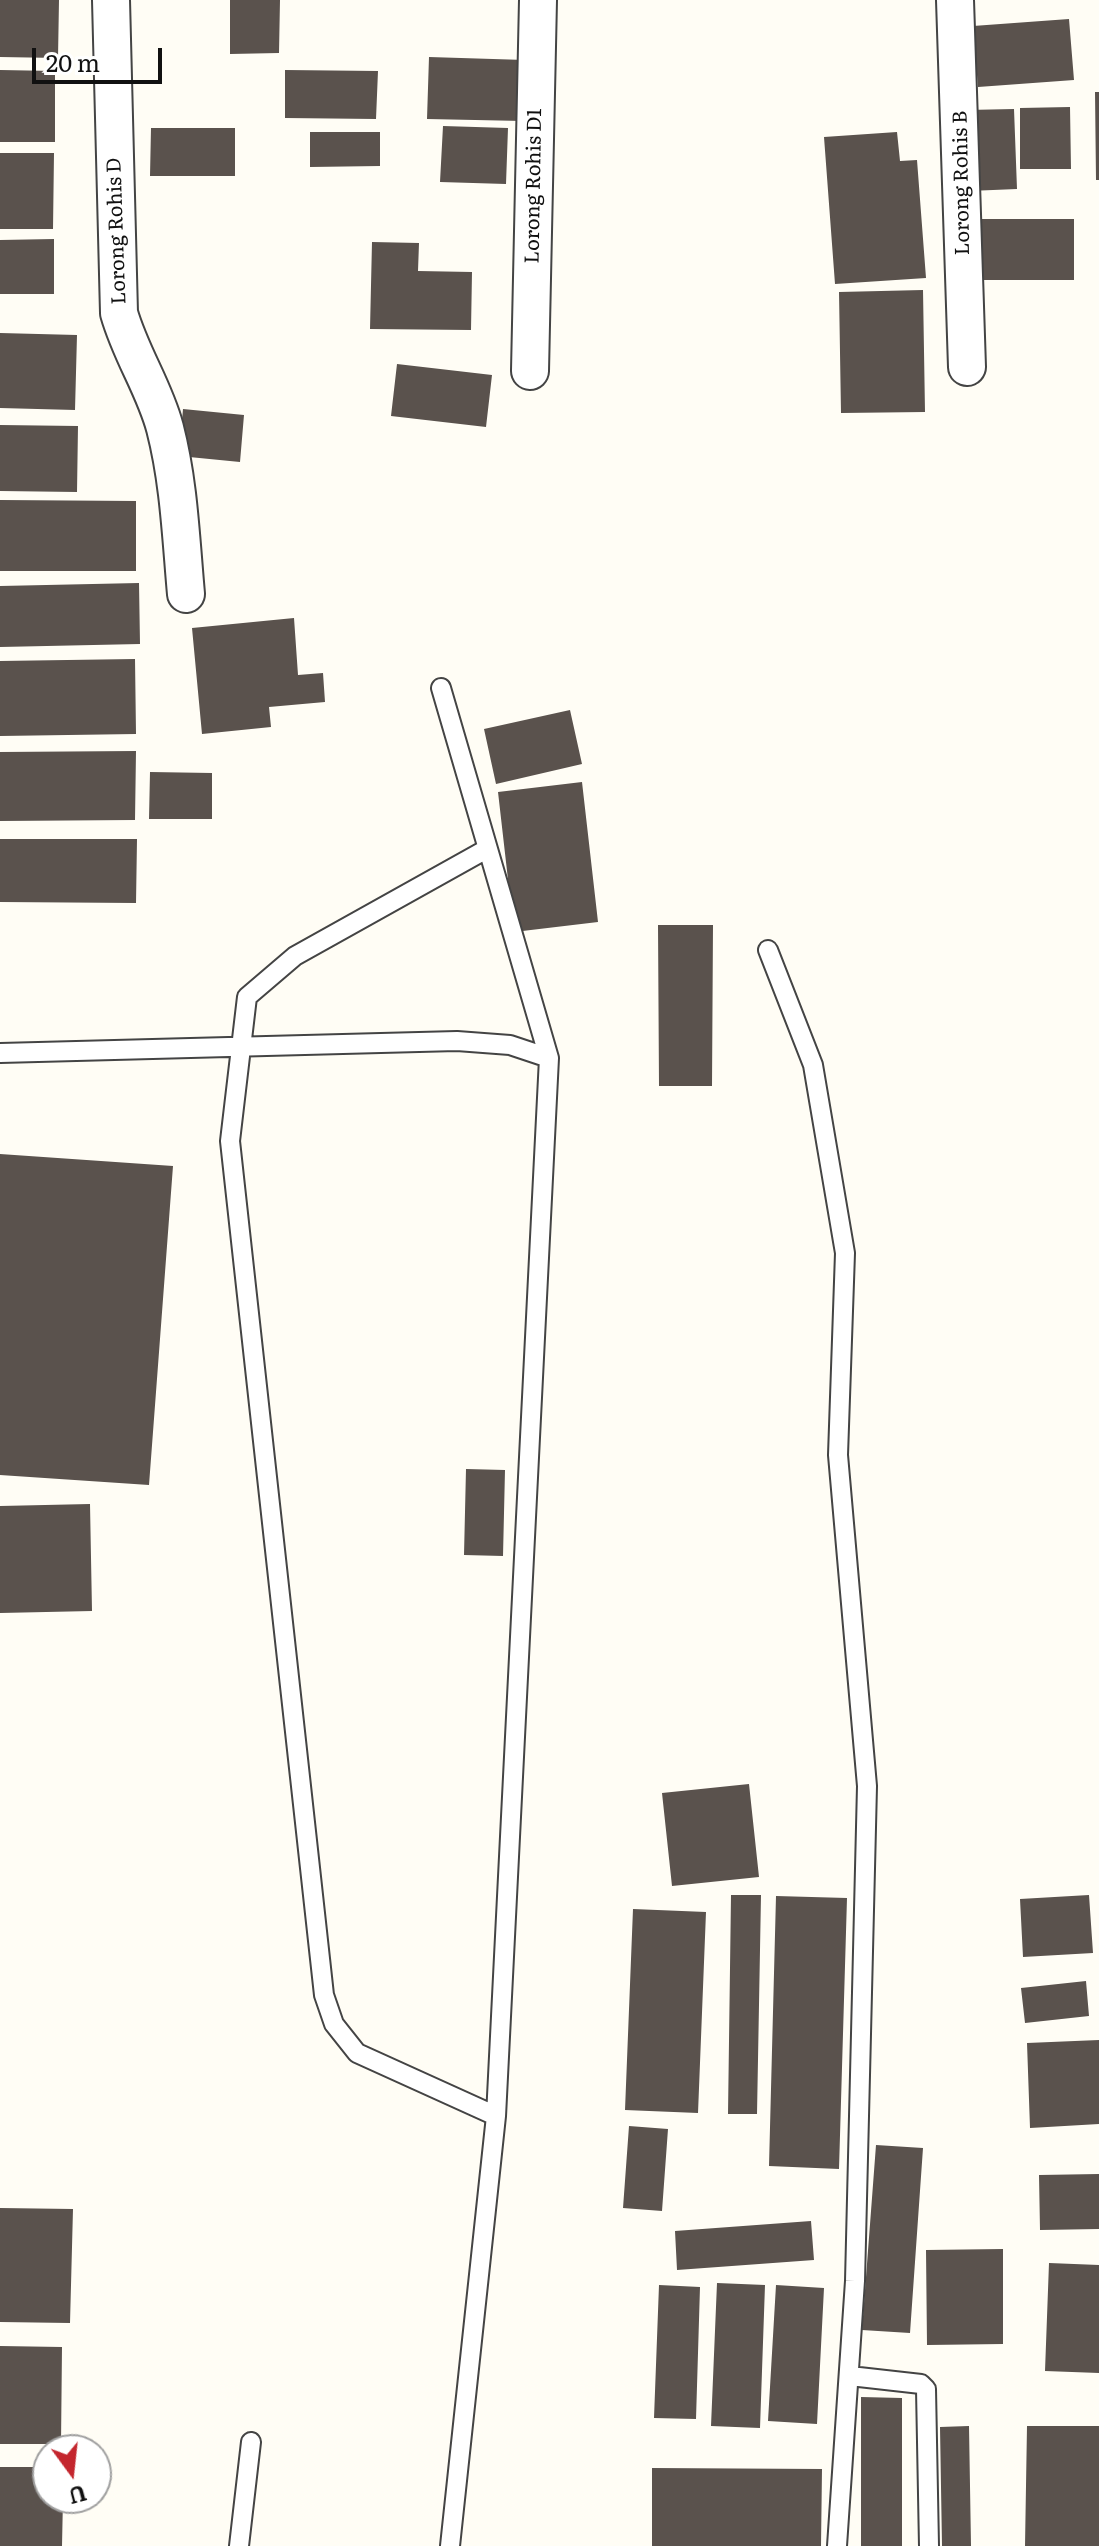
<!DOCTYPE html>
<html>
<head>
<meta charset="utf-8">
<style>
  body { margin:0 }
  #map { position:relative; width:1099px; height:2546px; overflow:hidden; background:#fffdf5; font-family:Literata,serif }
  canvas { display:block }
  .north { position:absolute; left:32px; top:2434px; width:80px; height:80px; box-sizing:border-box; background:#fff; border:2px solid #a0a0a0; border-radius:50%; rotate:165deg; font-size:22px; font-weight:700; line-height:32px; text-align:center; color:#111 }
  .north::after { content:''; display:block; margin:auto; width:28px; height:36px; background:#c4262e; clip-path:polygon(50% 0,100% 100%,50% 72%,0 100%) }
  .scale { position:absolute; left:32px; top:48px; width:130px; height:36px; box-sizing:border-box; border:4px solid #111; border-top:0; padding-left:10px; font-size:24px; line-height:28px; white-space:nowrap; color:#111; -webkit-text-stroke:6px #fff; paint-order:stroke }
</style>
</head>
<body>
<div id="map">
<canvas width="1099" height="2546"></canvas>
<div class="north">U</div>
<div class="scale">20 m</div>
</div>
<script>
const c = document.querySelector('canvas').getContext('2d');
c.lineJoin = 'round';
function fillPath(path, color) {
  c.fillStyle = color;
  c.fill(path, 'evenodd');
}
function strokePath(path, color, width, dash) {
  c.strokeStyle = color;
  c.lineWidth = width;
  c.lineCap = dash ? 'butt' : 'round';
  c.setLineDash(dash || []);
  c.stroke(path);
}
function label(font, color, halo, rows, align = 'center') {
  c.font = font + ' Literata,serif';
  c.lineWidth = 8;
  c.setLineDash([]);
  c.textBaseline = 'middle';
  c.strokeStyle = halo;
  c.fillStyle = color;
  for (const [text, x, y, turn = 0] of rows) {
    c.save();
    c.translate(x, y);
    c.rotate((+turn || 0) * Math.PI / 180);
    c.textAlign = isNaN(turn) ? turn : align;
    if (halo) c.strokeText(text, 0, 0);
    c.fillText(text, 0, 0);
    c.restore();
  }
}
fillPath(new Path2D(`
  M0,0h59l-1,58 -58,-1z
  M230,0h50l-1,53 -49,1z
  M1069,19l5,61 -96,7 -5,-61z
  M429,57l96,3 -2,61 -96,-2z
  M0,70l55,1v71h-55z
  M285,70l93,1 -2,48 -91,-1z
  M1095,92h4v88h-3z
  M1070,107l1,62h-51v-61z
  M1014,109l3,80 -48,2 -2,-81z
  M443,126l65,2 -2,56 -66,-2z
  M151,128h84v48h-85z
  M310,132h70v34l-70,1z
  M897,132l3,29 17,-1 9,118 -91,6 -11,-147z
  M0,153h54l-1,76h-53z
  M982,219h92v61h-92z
  M54,239v55h-54v-54z
  M372,242l47,1 -1,28 54,1 -1,58 -101,-1z
  M923,290l2,122 -84,1 -2,-121z
  M0,333l77,2 -2,75 -75,-2z
  M397,364l95,11 -6,52 -95,-11z
  M183,409l61,6 -4,47 -61,-6z
  M0,425l78,1 -1,66 -77,-1z
  M0,500l136,1v70h-136z
  M139,583l1,61 -140,3v-61z
  M294,618l4,57 25,-2 2,29 -56,5 2,20 -69,7 -10,-106z
  M135,659l1,75 -136,2v-75z
  M570,710l12,54 -86,20 -12,-55z
  M136,751l-1,69 -135,1v-69z
  M150,772l62,1v46h-63z
  M582,782l16,140 -84,10 -16,-140z
  M0,839h137l-1,64 -136,-1z
  M658,925h55l-1,161h-53z
  M0,1154l173,12 -24,319 -149,-10z
  M466,1469l39,1 -2,86 -39,-1z
  M90,1504l2,107 -92,2v-107z
  M749,1784l10,93 -87,9 -10,-93z
  M731,1895h30l-4,219h-29z
  M1089,1895l4,58 -70,4 -3,-58z
  M776,1896l71,2 -8,271 -70,-3z
  M633,1909l73,3 -8,201 -73,-3z
  M1086,1981l3,35 -64,7 -4,-35z
  M1099,2040v84l-69,4 -3,-85z
  M629,2126l39,3 -6,82 -39,-3z
  M876,2145l47,3 -13,185 -48,-3z
  M1099,2174v55l-59,1 -1,-55z
  M0,2208l73,1 -3,114 -70,-1z
  M811,2221l3,39 -137,10 -2,-39z
  M1003,2249v95l-76,1 -1,-95z
  M1049,2263l50,2v108l-54,-2z
  M717,2283l48,2 -5,143 -49,-2z
  M659,2285l41,2 -4,132 -42,-1z
  M776,2285l48,3 -7,136 -49,-3z
  M0,2346l62,1 -1,97h-61z
  M861,2397l41,1v148h-41z
  M969,2426l2,120h-29l-2,-119z
  M1027,2426h72v120h-74z
  M0,2467h48v31h15l-1,48h-62z
  M652,2468l170,1 -1,77h-169z`), '#5a524d');
const service = new Path2D(`
  M441,688l108,370 -53,1058 -46,430
  M485,850l-190,106 -48,41 -17,144 94,854 10,29 23,29 139,63
  M768,950l45,115 32,188 -7,202 29,331 -12,495 -18,265
  M0,1053l457,-12 53,4 39,13
  M850,2376l71,8 5,5 3,157
  M239,2546l12,-104`);
const minor = new Path2D(`
  M111,0l8,313c12,42 35,74 46,115 14,54 16,111 21,166
  M955,0l12,367
  M530,371l8,-371`);
strokePath(service, '#444', 22);
strokePath(minor, '#444', 40);
strokePath(service, '#fff', 18);
strokePath(minor, '#fff', 36);
label('20px', '#111', '#fff', [
  ["Lorong Rohis B",962,183,-91],
  ["Lorong Rohis D1",534,186,-89],
  ["Lorong Rohis D",117,231,-92]
]);
</script>
</body>
</html>
